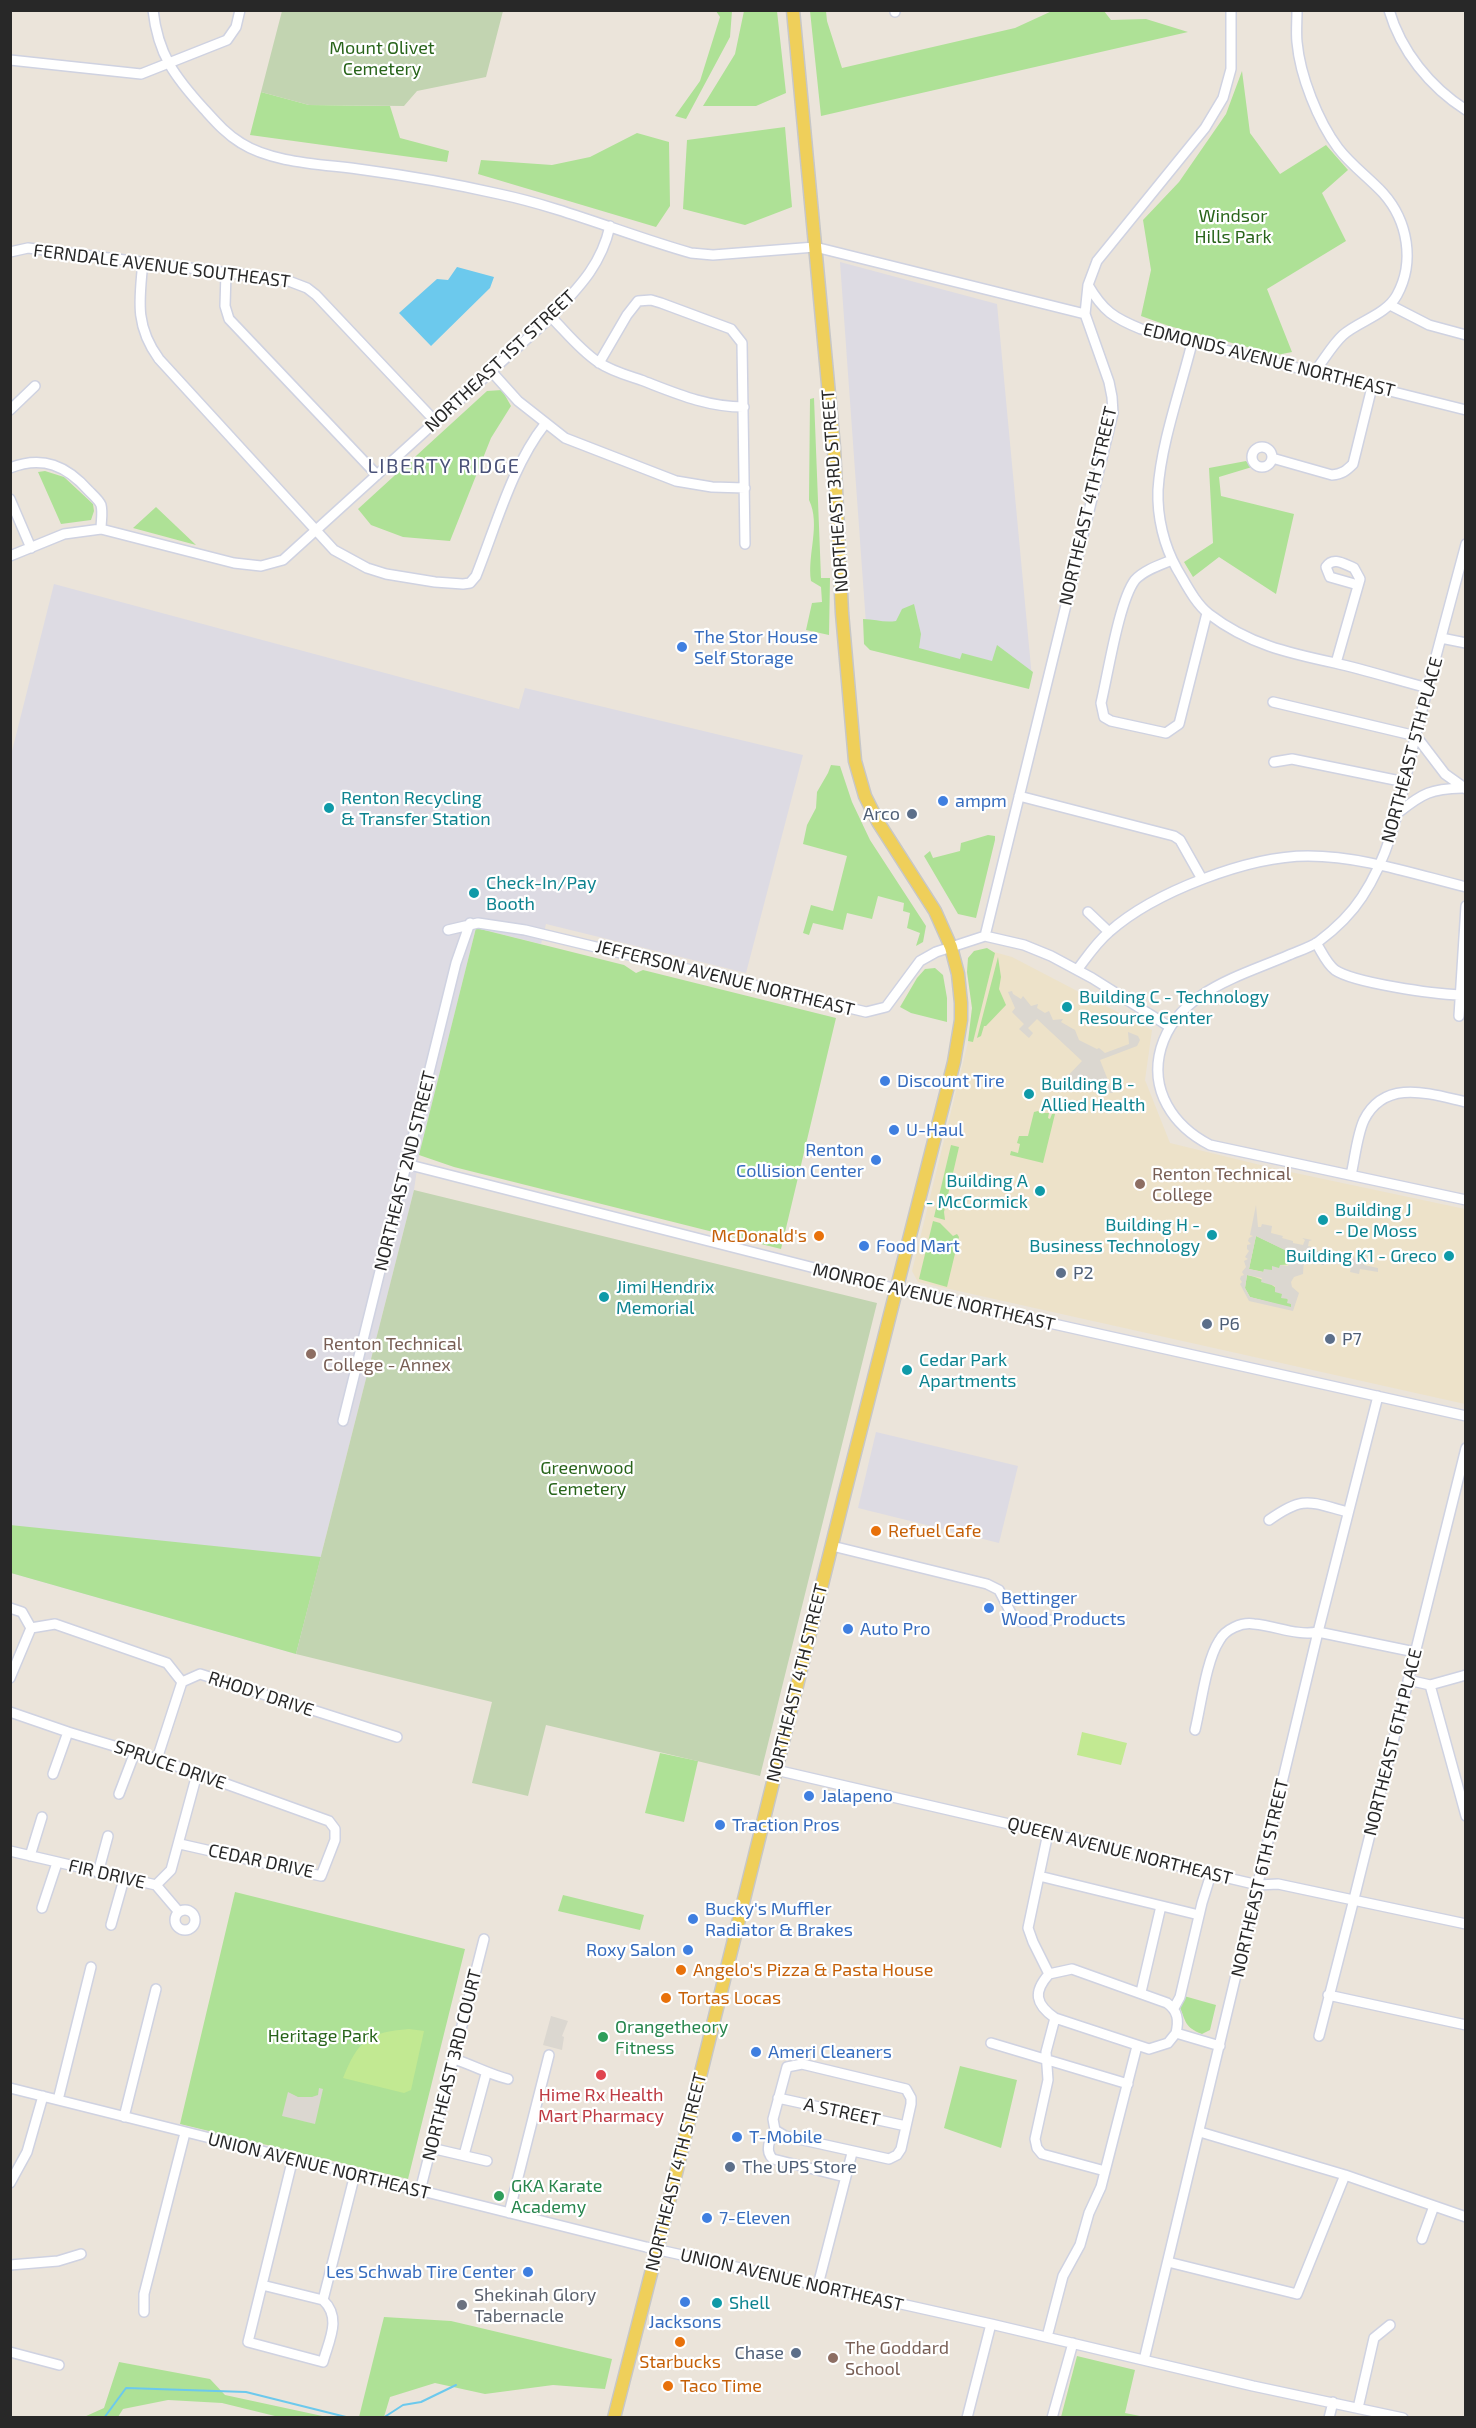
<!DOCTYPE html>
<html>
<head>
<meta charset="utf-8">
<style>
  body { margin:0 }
  #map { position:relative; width:1476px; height:2428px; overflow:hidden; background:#ebe4da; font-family:"Exo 2",sans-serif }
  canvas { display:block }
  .frame { position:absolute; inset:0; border:12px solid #282828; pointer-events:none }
</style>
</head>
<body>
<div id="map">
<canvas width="1476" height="2428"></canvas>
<div class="frame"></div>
</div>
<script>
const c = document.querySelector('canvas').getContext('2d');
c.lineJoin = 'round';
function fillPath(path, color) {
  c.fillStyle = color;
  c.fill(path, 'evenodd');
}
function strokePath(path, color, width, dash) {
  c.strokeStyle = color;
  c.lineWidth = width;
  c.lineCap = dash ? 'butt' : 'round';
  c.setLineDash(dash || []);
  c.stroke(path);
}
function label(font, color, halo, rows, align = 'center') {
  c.font = font + ' "Exo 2",sans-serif';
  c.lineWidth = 4.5;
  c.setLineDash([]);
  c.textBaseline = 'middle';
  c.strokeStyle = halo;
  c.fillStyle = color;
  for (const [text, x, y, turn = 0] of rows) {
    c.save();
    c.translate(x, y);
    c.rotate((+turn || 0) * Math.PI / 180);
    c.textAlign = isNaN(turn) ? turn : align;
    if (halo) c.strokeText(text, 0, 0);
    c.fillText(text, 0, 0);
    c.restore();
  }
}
fillPath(new Path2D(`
  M840,262l157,42 35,374 -165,-40z
  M54,584l465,125 6,-21 278,67 -57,218 -200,-49 -5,20 -65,-16 -57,227 -5,35 -118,464 -285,-81v-818z
  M876,1432l142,34 -19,77 -141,-35z`), '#dddbe3');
fillPath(new Path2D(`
  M983,949l29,8 140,73 -7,50 25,63 111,27 184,39v195l-547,-122 -6,-11 59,-241 1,-22 -5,-36 1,-14 6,-7z`), '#ede2c9');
fillPath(new Path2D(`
  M716,11h16l-2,26 -44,82 -11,-3 25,-35 20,-64z
  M744,11h33l9,82 -30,13h-53l32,-52z
  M810,11h16l1,10 15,47 173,-40 37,-17h52l7,9 35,-1 42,13 -367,84z
  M1242,71l8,62 30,41 46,-29 22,25 -26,23 24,48 -79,48 25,63 -15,3 -108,-29 -28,-10 10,-46 -8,-50 36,-38 47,-68z
  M261,92l48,13 81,1 10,32 49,13 -2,11 -197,-27z
  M785,127l7,80 -47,18 -62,-16 4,-69z
  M637,133l32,9 1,64 -14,21 -178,-53 3,-14 71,5 38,-8z
  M502,390l9,16 -20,32 -41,103 -47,-4 -32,-12 -13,-16 129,-118z
  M814,398l7,180h9l-1,57 -23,-5 6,-27 10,-1 -1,-15 -10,-6c-4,-27 10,-56 -2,-81l1,-101z
  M1246,461l6,6 -33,10 2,19 73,18 -18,80 -57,-37 -26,20 -9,-15 29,-19 -4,-75z
  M45,471l19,6 29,27 1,7 -3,9 -30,4 -23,-52z
  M156,507l40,38 -63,-17z
  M914,604l7,30 -2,14 41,11 2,-6 30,8 5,-16 36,27 -4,17 -159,-39 -6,-6 -1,-25c12,0 21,4 33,2l6,-12z
  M831,765l9,1 12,36 18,38 56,86 -3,16 -7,4 4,-13 -13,-5 3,-15 -7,-2 1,-8 -26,-7 -6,23 -25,-6 -4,17 -30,-7 -4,12 -6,-2 8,-28 22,6 14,-55 -44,-12 4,-19 9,-17 1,-16 11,-19z
  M988,835l7,1v4l-19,78 -18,-4 -34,-58 6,-5 3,7 27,-7 1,-8z
  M476,928l148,37 12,8 7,-3 193,48 -55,231 -327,-82 -35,-12z
  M987,948l8,5 -22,89 -5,-1 4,-33 -5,-36 1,-14 6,-7z
  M998,957l3,20 -2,12 7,16 -20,21h-2l-3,10 -4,2z
  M935,968l8,7 4,23v24l-36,-9 -11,-6 17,-29 8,-9z
  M1038,1111l2,2h9l-1,5 2,1 2,-5h3l-12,49 -33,-8 1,-4 7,2 2,-9 -3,-1 2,-7h9l6,-24z
  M951,1145l8,2 -15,65 1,8 -11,-3z
  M933,1221l7,2 13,13 4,-2 2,3 -12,50 -28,-8z
  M1256,1236l42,20 -2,8 -16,1v3l-16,4 -15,-3z
  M1247,1275c19,4 33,13 44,29v4l-41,-11 -5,-9z
  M10,1525l311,32 -25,97 -285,-81z
  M660,1753l38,8 -14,61 -39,-9z
  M235,1892l230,57 -57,230 -228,-55z
  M563,1895l81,20 -4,15 -82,-19z
  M1184,1996l32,9 -6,25 -8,4c-18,-7 -16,-13 -23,-29z
  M960,2066l57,14 -16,68 -57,-20z
  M384,2317l67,4 161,38 -7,30 -52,-4 -68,9 -50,-11 -45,14 -6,20h-25z
  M1077,2356l58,14 -10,43 20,4h-84z
  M119,2362l91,17 15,16 102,22h-48l-57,-14 -54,-3 -45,9 -5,8h-34l20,-9z`), '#aee196');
fillPath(new Path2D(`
  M282,11v-1l221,1 -17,66 -69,14 -13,15 -95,-1 -48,-13z
  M414,1190l463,113 -117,473 -214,-51 -18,71 -56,-13 20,-81 -196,-48z`), '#c2d4b1');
fillPath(new Path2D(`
  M1082,1732l45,11 -6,22 -44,-10z
  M409,2029l15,2 -13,59 -7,3 -61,-15c15,-37 25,-46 66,-49z`), '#c2e992');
fillPath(new Path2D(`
  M1012,991l1,3 8,5 2,-3 8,10 7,-2 -1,4 8,5 4,-2 4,9 10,-1 -2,3 14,8 4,10 18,9 2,-1 6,5 24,-9 -1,-12 10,4 2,4 -3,6 -37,14 13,33h-3l-2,-4h-4l-6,-3 -19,-4 -12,8 -6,-1 1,-7 20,-21 -45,-42 -9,9 5,5 -4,5 -10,-9 5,-5 -12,-12 3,-4 -7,-16z
  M1256,1205l2,22h3l1,-3 10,2 -1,7 12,3 -1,2 11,3v2l10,2 2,-5 -3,-2 10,2 -3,1 -1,5 8,2v3l37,8 1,-2 9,2 1,-4 2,1 -2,9 14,3v4l-18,-3 -1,5 -9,-2 1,-5 -26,-6 -1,4h-3v-3l-17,-4 -1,16 -9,3 -3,5 1,5 7,6 -6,18 -44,-10 -9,-17 2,-2 -2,-3 1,-3 3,-1 -2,-3 4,-5 -2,-6 4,-2 -3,-2 4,-6 -2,-2v-4l4,-1 -3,-3 1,-3 4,-2 -3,-1zM1256,1236l41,20 -1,8 -7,-2 -1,4 -8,-1 -1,3 -7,-2v4l-8,-1 -1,3 -14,-3zM1247,1275l15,3 -1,4 14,4v6l7,2 -1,4 7,1 -1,4 4,1v3l-41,-10 -5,-9z
  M551,2016l17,5 -6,15 2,1 -2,13 -19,-5z
  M319,2088l4,1 -8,35 -33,-8 6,-24 10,5h14l6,-2z`), '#dbd7d0');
fillPath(new Path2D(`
  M457,267l37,10 -4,11 -59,58 -32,-33 38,-34 11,1z`), '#6cc9ed');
strokePath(new Path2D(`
  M104,2418l22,-30 120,4 104,26
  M383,2418l20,-13 18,-3 35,-17`), '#6cc9ed', 2);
const minor = new Path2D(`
  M153,10c5,45 22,67 51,99 11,12 22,25 37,34 33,21 85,21 124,27 45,6 90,14 134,24 66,14 128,41 192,59l22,2 102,-8 270,67
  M895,10v2
  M1297,10c0,11 -1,22 0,32 3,34 21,79 41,106 13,17 31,30 45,45 25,28 32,69 14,102 -11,20 -38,26 -54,40 -11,10 -19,25 -28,36
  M1389,10c12,41 41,77 77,100
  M10,60l131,14 86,-34 9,-13 4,-17
  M10,252l18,-4 258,32 21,8 9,7 120,127
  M143,262c-4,39 -8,64 16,97l175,191 33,18 19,6 49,8 28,2 7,-1 6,-7c20,-50 36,-110 69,-152
  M226,272l-1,34 4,13 148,156
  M1088,285c15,26 26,33 53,44l325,81
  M1390,305l39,20 37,10
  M551,317c15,15 29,33 47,45 13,9 28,13 43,18 34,13 65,27 103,27
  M1192,343c-11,45 -31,100 -34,147 -1,27 6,56 19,79 9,15 18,34 32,45 39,30 79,39 126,49 31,7 62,17 93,25
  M599,363l28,-48 11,-14 13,-1 10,3 70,26 11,14 3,201
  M491,371l27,30 47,37 111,43 36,6 33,1
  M10,410l25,-24
  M1252 457a10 10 0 1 1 20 0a10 10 0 1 1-20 0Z
  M1272,458l60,17c10,-1 14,-4 21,-11l19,-77
  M10,468c33,-13 57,-2 79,23 4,4 10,9 12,14 2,8 0,16 0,24
  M10,499l21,49
  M1466,544c-17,63 -34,126 -50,190 -14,56 -21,113 -54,163 -11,17 -28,33 -44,45 -9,6 -20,9 -29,13 -48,21 -111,36 -128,93 -12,42 12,78 49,97l256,55
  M10,556l54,-22 37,-5 133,34 27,3 22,-6 268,-243c27,-29 50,-51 59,-91
  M1172,560c-12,5 -28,10 -37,20 -16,21 -27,94 -34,123l3,14 7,4 55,12 13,-9 28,-111
  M1441,638l25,5
  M1336,663l24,-84 -6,-11c-10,-4 -21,-12 -28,-1l4,10 28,8
  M1273,702l143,34 29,38 21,15
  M1274,762l18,-3 113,23
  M1019,796l155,40 6,4 22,39
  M1399,812c24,-19 32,-23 63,-24
  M1088,912l21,20
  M448,930l30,-7 47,7 341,82 20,-5 34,-46 16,-9 49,-16 39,9 27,11 41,22 78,49
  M985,936l128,-523 -1,-16 -3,-15 -24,-68 3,-29 9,-24 108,-133 18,-30 8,-29v-59
  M1316,943c6,9 10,20 19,27 19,13 99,24 125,25
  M1077,970c10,-13 19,-27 32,-38 45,-40 139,-76 199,-76 53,0 106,18 158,31
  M1459,1016l7,-110
  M406,1164l491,125 569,127
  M1351,1175c4,-17 6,-40 13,-55 21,-42 66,-26 102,-18
  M343,1421l113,-458 14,-40
  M1269,1520c35,-25 40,-18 79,-8
  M832,1546l155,38 12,6 14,27 9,5 28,-2
  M10,1608l12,4 9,16 24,-4 112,39 15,19 18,-8 197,63
  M1466,1675l-36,10 36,131
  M10,1678l21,-50
  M1408,1680l22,5
  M10,1712l58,20 89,27 172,62 6,8v11l-14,36 -141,-32
  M1195,1730c6,-24 11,-69 24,-89 6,-12 23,-19 35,-17 23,2 42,12 64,8l97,20
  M157,1759l25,-77
  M776,1770l272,63 163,41 47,11 20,-1 188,40
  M53,1774l15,-42
  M119,1794l16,-42
  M1048,1833l-20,95 5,14 16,32c-16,18 -14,30 6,44l-9,34 2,28 -13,59 2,9 5,6 63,17
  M10,1851l146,34
  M30,1856l12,-39
  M98,1873l10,-37
  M1039,1876l160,39
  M156,1885l15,-15 26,-96
  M156,1885l23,27
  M42,1908l15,-45
  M175 1920a10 10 0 1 1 20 0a10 10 0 1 1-20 0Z
  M111,1925l13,-46
  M1049,1974l23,-5 95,34c11,8 12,17 9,30
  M1141,1992l20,-86
  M1328,1995l138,30
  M1174,2008l6,-11 22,-94 9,-29
  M1055,2018l94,31 19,-6 8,-10 44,13
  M1319,2036l35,-137 112,-451
  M991,2043l137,41
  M454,2059c19,6 34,15 54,20
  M10,2088l636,159 345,77 262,62 150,32
  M778,2098l128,28
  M58,2100l33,-133
  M124,2117l32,-128
  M775,2130l10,6 104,23 8,-4 4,-6 10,-45v-6l-5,-9 -104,-25 -15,3 -14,52 2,11c-5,9 -11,21 -2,29l72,18
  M1200,2132l145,43 121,42
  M431,2148l56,13
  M464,2155l22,-81
  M293,2158l-45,184 75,20c6,-22 19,-44 0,-62l32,-126
  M10,2183l17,-31 16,-56
  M420,2191l64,-252
  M509,2213l40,-158
  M1422,2239l12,-33
  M1168,2262l129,32 48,-119
  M10,2265l48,-4 23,-7
  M262,2285l61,15
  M818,2285l34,-132
  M144,2312v-18l41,-161
  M1047,2337l16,-61 17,-31 9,-32 12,-26 36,-141
  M10,2352l49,13
  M1144,2360l174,-728 60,-236
  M1358,2408l16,-70 16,-13
  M967,2418l24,-94
  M1052,2418l21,-75
  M1329,2418l4,-16`);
const major = new Path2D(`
  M614,2418l43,-168 186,-750 111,-438 7,-42v-17l-3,-29 -7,-27 -16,-36 -57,-89 -13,-26 -10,-35 -13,-148 -8,-165 -41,-438`);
strokePath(minor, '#cfd2e1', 12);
strokePath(major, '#c7c7c7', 15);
strokePath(minor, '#fff', 9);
strokePath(major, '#efcf5a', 12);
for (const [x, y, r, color] of [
  [682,647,6,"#3f7fe0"],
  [943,801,6,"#3f7fe0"],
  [329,808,6,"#0f9aa8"],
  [912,814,6,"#5c6f8a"],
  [474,893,6,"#0f9aa8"],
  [1067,1007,6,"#0f9aa8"],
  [885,1081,6,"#3f7fe0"],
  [1029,1094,6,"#0f9aa8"],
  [894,1130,6,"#3f7fe0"],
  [876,1160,6,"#3f7fe0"],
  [1140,1184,6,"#8d6e63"],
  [1040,1191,6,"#0f9aa8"],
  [1323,1220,6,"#0f9aa8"],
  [1212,1235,6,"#0f9aa8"],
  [819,1236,6,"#e8710a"],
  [864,1246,6,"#3f7fe0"],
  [1449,1256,6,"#0f9aa8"],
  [1061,1273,6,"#5c6f8a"],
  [604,1297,6,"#0f9aa8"],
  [1207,1324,6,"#5c6f8a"],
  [1330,1339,6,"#5c6f8a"],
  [311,1354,6,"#8d6e63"],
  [907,1370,6,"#0f9aa8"],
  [876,1531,6,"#e8710a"],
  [989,1608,6,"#3f7fe0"],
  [848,1629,6,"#3f7fe0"],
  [809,1796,6,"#3f7fe0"],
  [720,1825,6,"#3f7fe0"],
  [693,1919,6,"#3f7fe0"],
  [688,1950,6,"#3f7fe0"],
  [681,1970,6,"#e8710a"],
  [666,1998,6,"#e8710a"],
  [603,2037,6,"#2e9e5b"],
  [756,2052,6,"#3f7fe0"],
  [601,2075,6,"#e0444e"],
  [737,2137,6,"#3f7fe0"],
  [730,2167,6,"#5c6f8a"],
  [499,2196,6,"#2e9e5b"],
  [707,2218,6,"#3f7fe0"],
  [528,2272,6,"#3f7fe0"],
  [685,2302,6,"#3f7fe0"],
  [717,2303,6,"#0f9aa8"],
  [462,2305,6,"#6b7280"],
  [680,2342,6,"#e8710a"],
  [796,2353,6,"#5c6f8a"],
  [833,2358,6,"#8d6e63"],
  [668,2386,6,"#e8710a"]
]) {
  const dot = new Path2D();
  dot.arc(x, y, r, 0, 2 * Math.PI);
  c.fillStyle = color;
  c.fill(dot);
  strokePath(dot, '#fff', 2);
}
label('18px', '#28641a', '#fff', [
  ["Mount Olivet",382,48],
  ["Cemetery",382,69],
  ["Windsor",1233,216],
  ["Hills Park",1233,237],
  ["Greenwood",587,1468],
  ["Cemetery",587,1489],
  ["Heritage Park",323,2036]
]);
label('18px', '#282828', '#fff', [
  ["FERNDALE AVENUE SOUTHEAST",162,266,7],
  ["EDMONDS AVENUE NORTHEAST",1269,360,14],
  ["NORTHEAST 1ST STREET",500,361,-43],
  ["NORTHEAST 3RD STREET",835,491,-94],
  ["NORTHEAST 4TH STREET",1088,506,-77],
  ["NORTHEAST 5TH PLACE",1412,750,-75],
  ["JEFFERSON AVENUE NORTHEAST",725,978,14],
  ["NORTHEAST 2ND STREET",405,1171,-76],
  ["MONROE AVENUE NORTHEAST",934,1297,13],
  ["NORTHEAST 4TH STREET",797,1683,-76],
  ["RHODY DRIVE",261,1694,18],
  ["NORTHEAST 6TH PLACE",1393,1742,-76],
  ["SPRUCE DRIVE",170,1765,19],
  ["QUEEN AVENUE NORTHEAST",1120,1851,14],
  ["CEDAR DRIVE",261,1861,12],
  ["FIR DRIVE",107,1874,13],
  ["NORTHEAST 6TH STREET",1260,1878,-77],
  ["NORTHEAST 3RD COURT",452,2065,-76],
  ["A STREET",842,2112,12],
  ["UNION AVENUE NORTHEAST",319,2166,14],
  ["NORTHEAST 4TH STREET",676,2172,-76],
  ["UNION AVENUE NORTHEAST",792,2280,13]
]);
label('18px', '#366cbe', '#fff', [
  ["The Stor House",694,637],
  ["Self Storage",694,658],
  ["ampm",955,801],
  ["Discount Tire",897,1081],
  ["U-Haul",906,1130],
  ["Renton",864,1150,"right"],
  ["Collision Center",864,1171,"right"],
  ["Food Mart",876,1246],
  ["Bettinger",1001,1598],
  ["Wood Products",1001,1619],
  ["Auto Pro",860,1629],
  ["Jalapeno",821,1796],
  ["Traction Pros",732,1825],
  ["Bucky's Muffler",705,1909],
  ["Radiator & Brakes",705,1930],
  ["Roxy Salon",676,1950,"right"],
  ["Ameri Cleaners",768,2052],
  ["T-Mobile",749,2137],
  ["7-Eleven",719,2218],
  ["Les Schwab Tire Center",516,2272,"right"],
  ["Jacksons",685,2322,"center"]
], 'left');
label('18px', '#0d838f', '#fff', [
  ["Renton Recycling",341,798],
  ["& Transfer Station",341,819],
  ["Check-In/Pay",486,883],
  ["Booth",486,904],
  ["Building C - Technology",1079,997],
  ["Resource Center",1079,1018],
  ["Building B -",1041,1084],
  ["Allied Health",1041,1105],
  ["Building A",1028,1181,"right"],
  ["- McCormick",1028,1202,"right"],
  ["Building J",1335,1210],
  ["- De Moss",1335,1231],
  ["Building H -",1200,1225,"right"],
  ["Business Technology",1200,1246,"right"],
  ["Building K1 - Greco",1437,1256,"right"],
  ["Jimi Hendrix",616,1287],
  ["Memorial",616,1308],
  ["Cedar Park",919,1360],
  ["Apartments",919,1381],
  ["Shell",729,2303]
], 'left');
label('18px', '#4e5e75', '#fff', [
  ["Arco",900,814,"right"],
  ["P2",1073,1273],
  ["P6",1219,1324],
  ["P7",1342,1339],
  ["The UPS Store",742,2167],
  ["Chase",784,2353,"right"]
], 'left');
label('18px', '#785e54', '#fff', [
  ["Renton Technical",1152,1174],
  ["College",1152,1195],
  ["Renton Technical",323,1344],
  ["College - Annex",323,1365],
  ["The Goddard",845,2348],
  ["School",845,2369]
], 'left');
label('18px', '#c56008', '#fff', [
  ["McDonald's",807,1236,"right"],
  ["Refuel Cafe",888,1531],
  ["Angelo's Pizza & Pasta House",693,1970],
  ["Tortas Locas",678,1998],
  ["Starbucks",680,2362,"center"],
  ["Taco Time",680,2386]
], 'left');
label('18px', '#27864d', '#fff', [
  ["Orangetheory",615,2027],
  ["Fitness",615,2048],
  ["GKA Karate",511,2186],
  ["Academy",511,2207]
], 'left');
label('18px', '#be3a42', '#fff', [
  ["Hime Rx Health",601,2095],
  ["Mart Pharmacy",601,2116]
]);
label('18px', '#5b616d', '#fff', [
  ["Shekinah Glory",474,2295],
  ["Tabernacle",474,2316]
], 'left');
c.letterSpacing = '1.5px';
label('20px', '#495178', '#fff', [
  ["LIBERTY RIDGE",444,466]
]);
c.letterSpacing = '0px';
</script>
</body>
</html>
